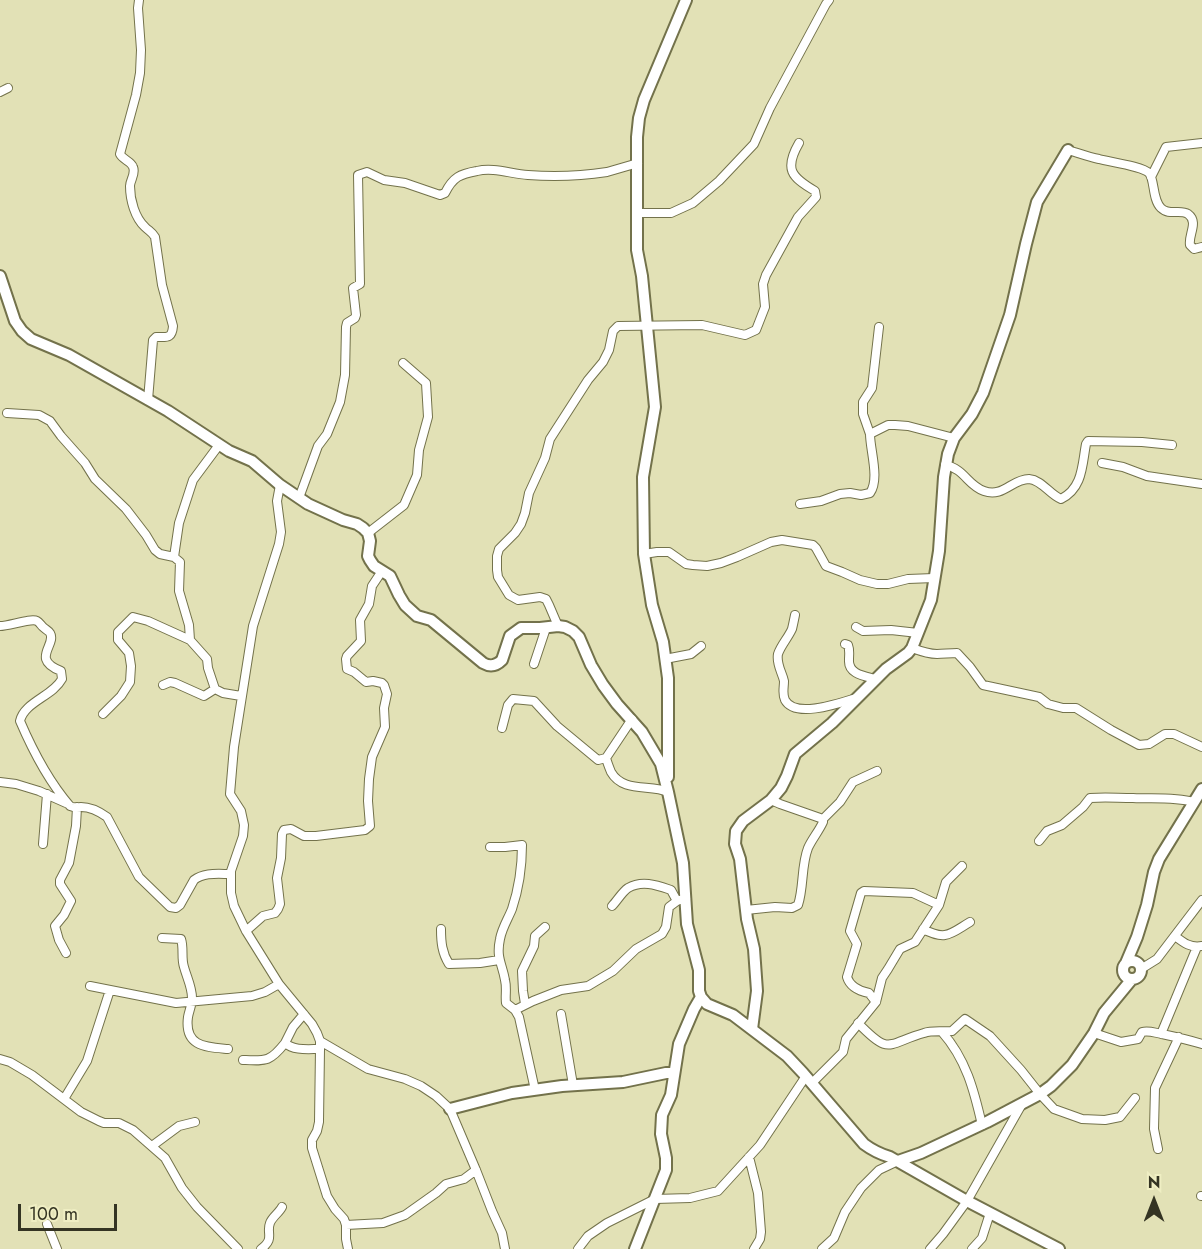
<!DOCTYPE html>
<html>
<head>
<meta charset="utf-8">
<style>
  body { margin:0 }
  #map { position:relative; width:1202px; height:1249px; overflow:hidden; background:#e2e1b6; font-family:Jost,sans-serif }
  canvas { display:block }
  .north { position:absolute; left:1124px; top:1171px; width:60px; height:60px; -webkit-text-stroke:4px #efeec3; paint-order:stroke; rotate:0deg; font-size:16px; font-weight:700; line-height:24px; text-align:center; color:#343423 }
  .north::after { content:''; display:block; margin:auto; width:21px; height:27px; background:#343423; clip-path:polygon(50% 0,100% 100%,50% 72%,0 100%) }
  .scale { position:absolute; left:18px; top:1204px; width:99px; height:27px; box-sizing:border-box; border:3px solid #343423; border-top:0; padding-left:8px; font-size:18px; line-height:21px; white-space:nowrap; color:#343423; -webkit-text-stroke:4px #efeec3; paint-order:stroke }
</style>
</head>
<body>
<div id="map">
<canvas width="1202" height="1249"></canvas>
<div class="north">N</div>
<div class="scale">100 m</div>
</div>
<script>
const c = document.querySelector('canvas').getContext('2d');
c.lineJoin = 'round';
function strokePath(path, color, width, dash) {
  c.strokeStyle = color;
  c.lineWidth = width;
  c.lineCap = dash ? 'butt' : 'round';
  c.setLineDash(dash || []);
  c.stroke(path);
}
const street = new Path2D(`
  M139,0l-1,8 3,42 -1,23 -4,22 -16,59c3,6 11,7 13,13 3,7 -3,13 -3,19 0,14 5,32 15,41 4,4 7,5 10,10l7,48 11,41c-1,13 -6,11 -17,11l-3,3 -5,60
  M0,92l8,-4
  M1068,150c10,3 21,7 31,9 11,3 43,7 50,14 6,7 3,26 12,35 8,8 19,1 27,6 11,8 0,21 2,31l4,4 8,-2
  M1151,177l15,-30 36,-4
  M637,213h34l22,-10 26,-22 35,-37 16,-36 56,-104 3,-4
  M7,413l32,2 11,6 11,15 24,27 10,16 31,30 20,26 9,15 5,4 14,3 6,5 -1,29 10,34 1,15 17,19 1,9 7,21 8,4 18,3
  M870,434l-7,-20v-12l9,-14 7,-61
  M1102,463l21,4 24,9 55,8
  M945,465c20,4 22,20 39,26 19,7 28,-12 45,-12 13,1 21,16 32,20 22,-11 21,-34 25,-55l2,-3 54,1 30,3
  M280,485l-3,16 4,31 -2,12 -26,82 -19,121 -4,47 11,17 3,14 -1,11 -12,35v22l3,13 12,25 33,53 33,40 5,9 3,8v8l-1,73 -2,9 -5,9v8l15,48 8,13 9,10 2,6v14l2,10
  M299,498l19,-52 9,-12 13,-32 5,-27 1,-48 1,-4 8,-5 1,-3 -3,-27 7,-4 -2,-109 9,-3 17,8 21,3 35,12 5,-2c8,-16 15,-19 32,-22 17,-4 34,3 51,4 25,2 53,1 79,-3 10,-3 21,-6 31,-9
  M800,504l21,-3 19,-7 10,-1 11,2 9,-2c10,-14 0,-43 0,-59l18,-9h7l13,1 46,12
  M368,533l36,-28 13,-30 2,-25 9,-33 -2,-34 -23,-20
  M644,554l13,-2h12l17,12 7,1 14,1 14,-3 16,-6 34,-15 11,-2 31,5 3,3 10,18 16,6 18,8 17,4h11l20,-5 26,-1
  M174,557l5,-34 14,-43 26,-35
  M795,615c-1,5 -2,10 -3,14 -4,9 -11,16 -14,25 -2,10 4,18 6,27 0,7 -2,13 1,19 10,19 55,3 71,-2
  M0,626c9,0 31,-8 37,-5 2,1 4,4 6,6 2,2 6,4 7,6 7,12 -20,26 11,38l1,8c-9,17 -38,23 -42,42 12,28 30,62 50,85 10,3 0,1 11,1 9,0 19,5 26,10l32,60 31,30 6,1 4,-3 14,-25c10,-8 24,-6 37,-6
  M558,626l-9,-21 -3,-6 -6,-2 -22,3 -9,-5 -11,-18 -1,-7v-14l2,-7 16,-16 6,-9 4,-11 4,-20 16,-35 5,-19 38,-59 15,-18 6,-12 4,-19 5,-5 84,-1 43,10 11,-5 9,-23 -2,-23 3,-9 32,-58 18,-20 -1,-6c-24,-14 -31,-22 -16,-48
  M856,627l7,4 28,-1 27,3
  M845,644l3,1c2,5 1,9 1,15 -1,14 15,16 26,19
  M912,648c8,3 16,6 25,6 6,0 13,-1 20,-1l13,14 13,18 56,12 9,7 15,4h13l35,22 28,15 10,-1 16,-10h9l28,13
  M665,659l26,-5 10,-8
  M534,664l12,-36
  M163,685l7,-3 5,1 29,13 11,-7
  M103,714l18,-18 9,-14 1,-16 -2,-13 -11,-13v-8l15,-15 15,4 42,19
  M502,728l6,-23 5,-6 21,2 23,25 41,34 8,-2 26,-39
  M606,758c1,4 3,9 5,14 12,21 39,12 57,20
  M0,782l16,2 23,7 27,12
  M823,819l17,-17 13,-20 24,-11
  M1039,841l8,-10 15,-6 21,-18 7,-9c16,-1 27,0 43,0 20,1 41,-1 61,4
  M43,844l4,-50
  M490,847h15l17,-2c0,22 -3,43 -10,64 -4,10 -10,19 -12,30 -4,19 2,24 5,41 2,8 0,16 1,23l9,7 4,7 16,73
  M939,905l7,-23 16,-16
  M612,906c5,-5 10,-14 16,-18 14,-8 28,-3 43,2l6,11
  M746,910l29,-3 17,1 6,-3c6,-18 3,-39 10,-57 4,-9 11,-17 15,-26v-3l-43,-15 -9,-4
  M441,929c0,13 1,24 8,35l31,-1 19,-3
  M923,929c23,12 27,5 47,-7
  M246,931l17,-15 12,-3 3,-4 2,-5 -3,-26 4,-20 1,-24 2,-4 7,-1 13,7h12l49,-6 5,-4 -2,-25 1,-22 3,-22 13,-30 -1,-19 3,-14 -3,-9 -2,-2 -9,-2 -7,1 -12,-10 -7,-3 -1,-10 1,-3 14,-15 -1,-21 9,-16 3,-18 10,-15
  M1175,936c9,7 15,12 27,10
  M162,938l19,1c3,9 0,19 3,28 3,11 8,20 8,31 0,7 -3,13 -4,19 -4,30 18,30 40,32
  M66,953l-7,-13 -4,-14 9,-11 7,-14 -11,-17v-4l9,-17 7,-37 1,-19
  M1141,969l16,-10 45,-59
  M90,986l86,17 76,-7 13,-4 14,-8
  M525,1004l-2,-13 -1,-20 12,-25 1,-10 10,-9
  M515,1010l18,-9 28,-11 27,-4 25,-15 23,-22 26,-15 4,-7 3,-20 8,-6 9,-3
  M304,1014l-11,13 -8,16c9,8 23,6 35,6
  M561,1014l12,71
  M858,1023c32,33 28,21 66,10 8,-3 19,-1 28,-2l13,-12 25,17 31,34 19,24 14,15 28,10 23,1 15,-3 15,-19
  M942,1032c24,27 32,58 40,93
  M1094,1033l27,9 17,-3 4,-7c7,-2 13,1 20,2 14,3 27,6 40,10
  M1161,1034l36,-87
  M320,1041l48,28 37,10 16,7 15,10 14,13 26,61 16,41 10,22 3,16
  M0,1059l10,3 22,13 49,37 18,9 5,2h15l14,7 32,28 17,30 15,19 41,42
  M243,1060c23,1 27,2 42,-17
  M812,1083l31,-31 3,-13 30,-37 6,-24 6,-9 12,-20 15,-7 24,-37 -26,-12 -49,-2 -3,2 -11,38 7,13 -10,33c3,10 12,14 22,16l7,9
  M64,1099l23,-38 23,-71
  M152,1146l27,-20 16,-4
  M1158,1149l-4,-20 1,-41 24,-51
  M749,1157l9,36 3,39 -1,7 -6,10
  M1201,1196h1
  M47,1224l10,25
  M346,1225l37,-2 22,-8 31,-22 10,-9 18,-5 12,-9
  M261,1249c14,-10 5,-16 9,-26 2,-6 9,-10 12,-16
  M578,1249l10,-13 19,-13 48,-24 35,-1 28,-7 42,-46 46,-69
  M822,1249l12,-11 11,-26 16,-24 18,-18 19,-9
  M930,1249l13,-15 24,-33 55,-97
  M972,1249l10,-11 8,-25`);
const secondary = new Path2D(`
  M0,276l15,45 7,10 9,8 38,16 99,56 61,40 23,10 28,24 28,19 35,16 14,4 6,4 5,5 2,8 -2,15 2,4 4,6 16,10 9,19 6,10 12,11 14,4 52,43c7,4 13,3 19,-3l8,-24 11,-8h19l18,-2 7,1 8,4 6,6 12,28 12,20 14,19 25,28 19,32 7,28 15,71 4,61 12,46v21l2,6 6,7 26,11 54,41 16,17 61,71c8,6 16,10 26,13l77,44 92,48
  M668,777v-99l-5,-36 -11,-37 -8,-51 -1,-77 12,-70 -13,-131 -5,-26v-113l2,-19 5,-18 42,-100
  M1123 970a9 9 0 1 1 18 0a9 9 0 1 1-18 0Z
  M1126,963l11,-26 10,-32 7,-33 5,-13 43,-70
  M752,1029l5,-38 -3,-42 -7,-30 -7,-60 -5,-15 1,-13 7,-10 28,-21 10,-12 6,-12 8,-22 37,-31 54,-54 22,-16 4,-5 19,-48 8,-49 5,-74 4,-23 6,-16 18,-24 11,-21 27,-78 16,-71 11,-42 31,-52
  M450,1109l62,-16 50,-7 61,-4 43,-9h8
  M898,1161l23,-8 66,-31 53,-28 11,-8 21,-21 22,-32 10,-20 28,-34
  M635,1249l31,-79v-12l-5,-24 1,-19 9,-20 8,-51 15,-35 7,-12`);
strokePath(street, '#73724b', 10);
strokePath(secondary, '#73724b', 14);
strokePath(street, '#fff', 8);
strokePath(secondary, '#fff', 10);
</script>
</body>
</html>
